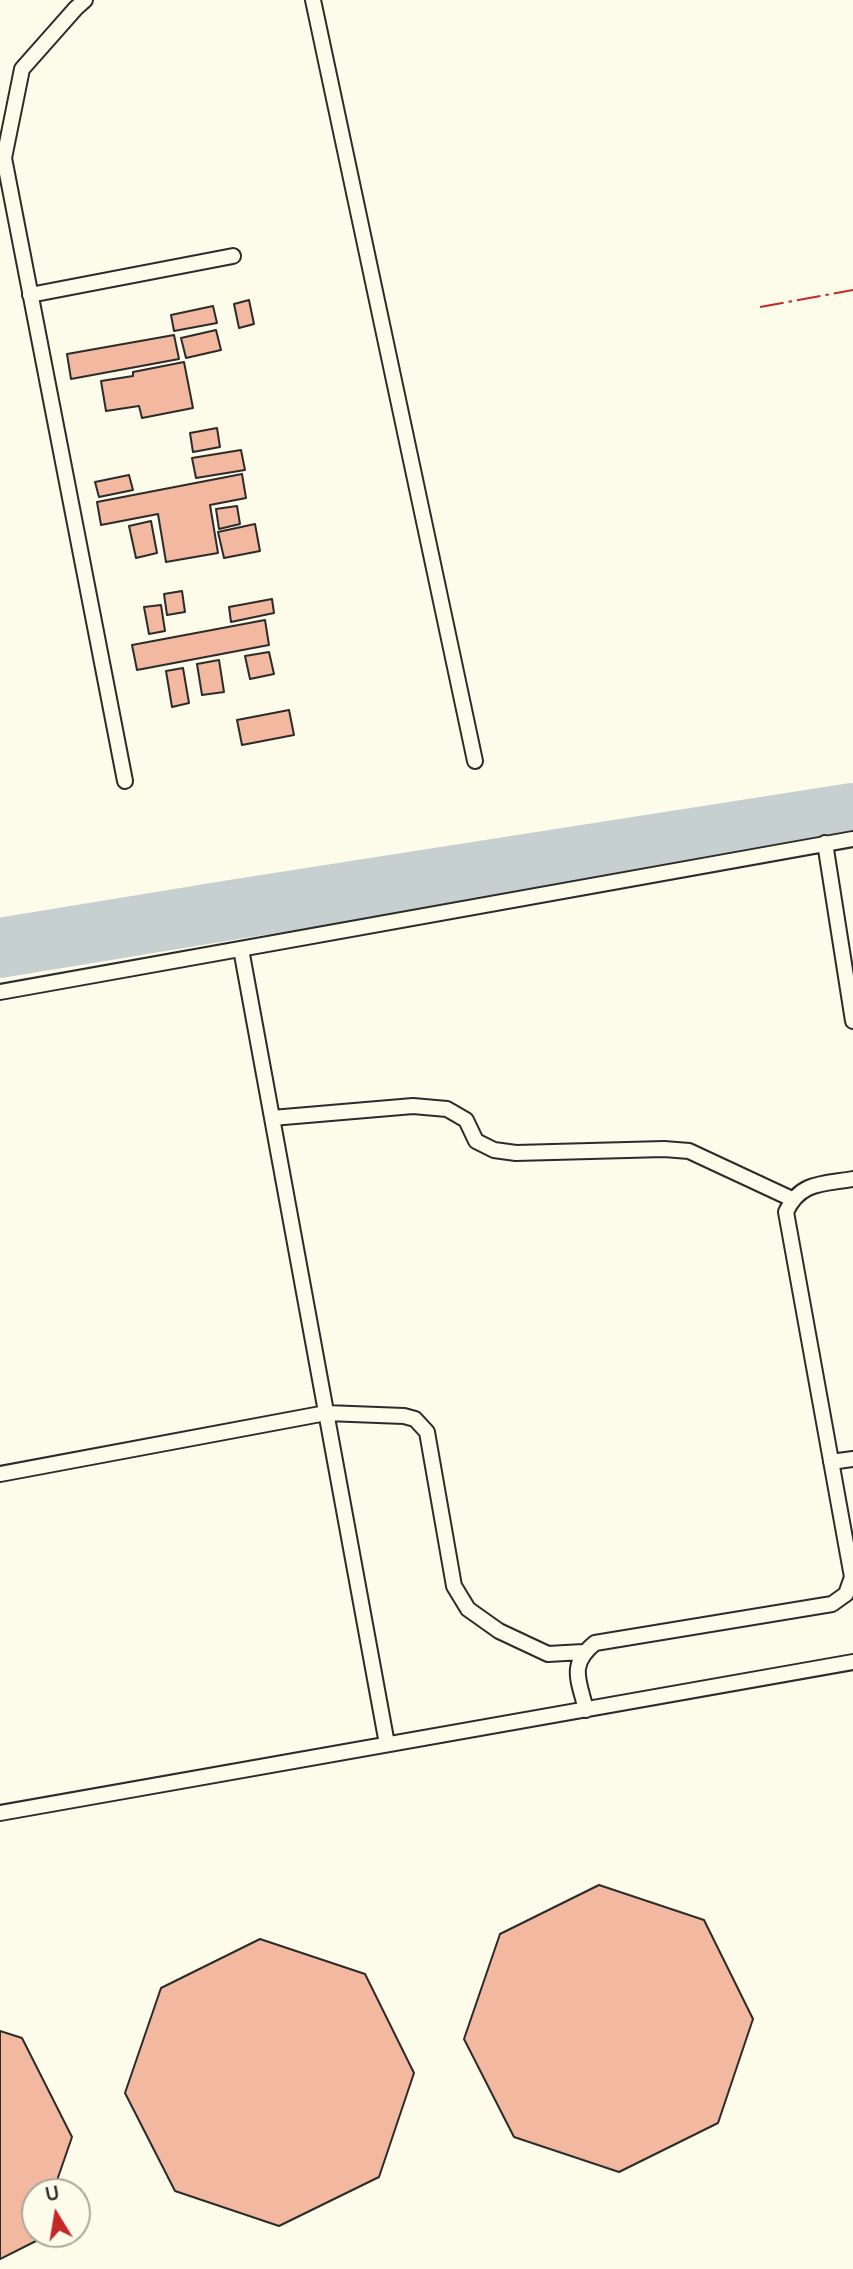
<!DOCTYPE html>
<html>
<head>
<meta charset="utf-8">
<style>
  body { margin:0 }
  #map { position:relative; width:853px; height:2269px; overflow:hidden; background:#fdfbea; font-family:Cabin,sans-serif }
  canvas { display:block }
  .north { position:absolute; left:21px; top:2178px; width:70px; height:70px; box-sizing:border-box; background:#fdfbea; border:2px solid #a9a89e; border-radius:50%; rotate:349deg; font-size:19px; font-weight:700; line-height:28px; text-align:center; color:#2b2b2b }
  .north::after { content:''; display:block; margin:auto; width:24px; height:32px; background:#c62828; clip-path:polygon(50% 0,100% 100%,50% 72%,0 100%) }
</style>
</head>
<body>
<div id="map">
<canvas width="853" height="2269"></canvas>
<div class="north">U</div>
</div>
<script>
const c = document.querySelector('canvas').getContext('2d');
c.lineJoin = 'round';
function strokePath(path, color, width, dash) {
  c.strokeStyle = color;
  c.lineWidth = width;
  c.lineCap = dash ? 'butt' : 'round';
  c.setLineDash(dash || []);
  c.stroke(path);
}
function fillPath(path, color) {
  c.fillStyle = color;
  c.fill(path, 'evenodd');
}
strokePath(new Path2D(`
  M0,948l237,-39 616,-96`), '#c7d0d0', 60);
const building = new Path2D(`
  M249,300l5,24 -15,4 -5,-24z
  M213,306l4,17 -43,8 -3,-16z
  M216,330l5,20 -35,8 -5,-20z
  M174,335l5,24 -108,20 -4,-25z
  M184,362l9,46 -51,10 -3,-12 -33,5 -5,-30 32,-5v-4z
  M217,428l3,19 -27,5 -3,-19z
  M241,450l4,20 -49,8 -4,-20z
  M242,474l4,24 -36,7 8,48 -52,9 -8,-48 -57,11 -4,-23z
  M129,475l4,15 -34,7 -4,-15z
  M237,506l3,18 -21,5 -3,-20z
  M151,521l6,32 -21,5 -7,-32z
  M255,524l5,27 -36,7 -6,-26z
  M182,591l3,21 -18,3 -3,-21z
  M272,599l2,14 -43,9 -2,-15z
  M161,605l4,26 -16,3 -5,-27z
  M265,620l4,25 -132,25 -5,-25z
  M269,652l5,22 -24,5 -5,-23z
  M219,660l5,32 -22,3 -5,-31z
  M183,668l6,35 -17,4 -6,-36z
  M289,710l5,25 -52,10 -5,-25z
  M599,1885l105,35 49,99 -35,104 -99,49 -105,-35 -50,-98 36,-105z
  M260,1939l105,35 49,99 -35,104 -100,49 -104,-35 -50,-98 36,-105z
  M0,2031l22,7 50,99 -19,55h-18v42h3l-2,7 -36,18z`);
fillPath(building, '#f2b8a0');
strokePath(building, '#2b2b2b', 2);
const service = new Path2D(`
  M85,0l-9,8 -54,61 -18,89 121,623
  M313,0l162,761
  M30,295l203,-39
  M825,843l28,178
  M241,949l146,795
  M0,992l853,-153
  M272,1118l141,-12 34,3 19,11 10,21 18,9 22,3 148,-4 25,2 103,48
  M831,1462l22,-3
  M0,1474l326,-61 78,3 11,3 12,13 27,154 14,23 31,22 49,23 35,-2
  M586,1710c-7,-30 -18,-45 9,-67l237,-39 14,-10 6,-17 -66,-365c14,-31 38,-28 67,-33
  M0,1813l853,-151`);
strokePath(service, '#2b2b2b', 18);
strokePath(service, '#fdfbea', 14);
strokePath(new Path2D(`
  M760,307l93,-17`), '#c62828', 2, [24, 5, 3.5, 5]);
</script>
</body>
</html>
